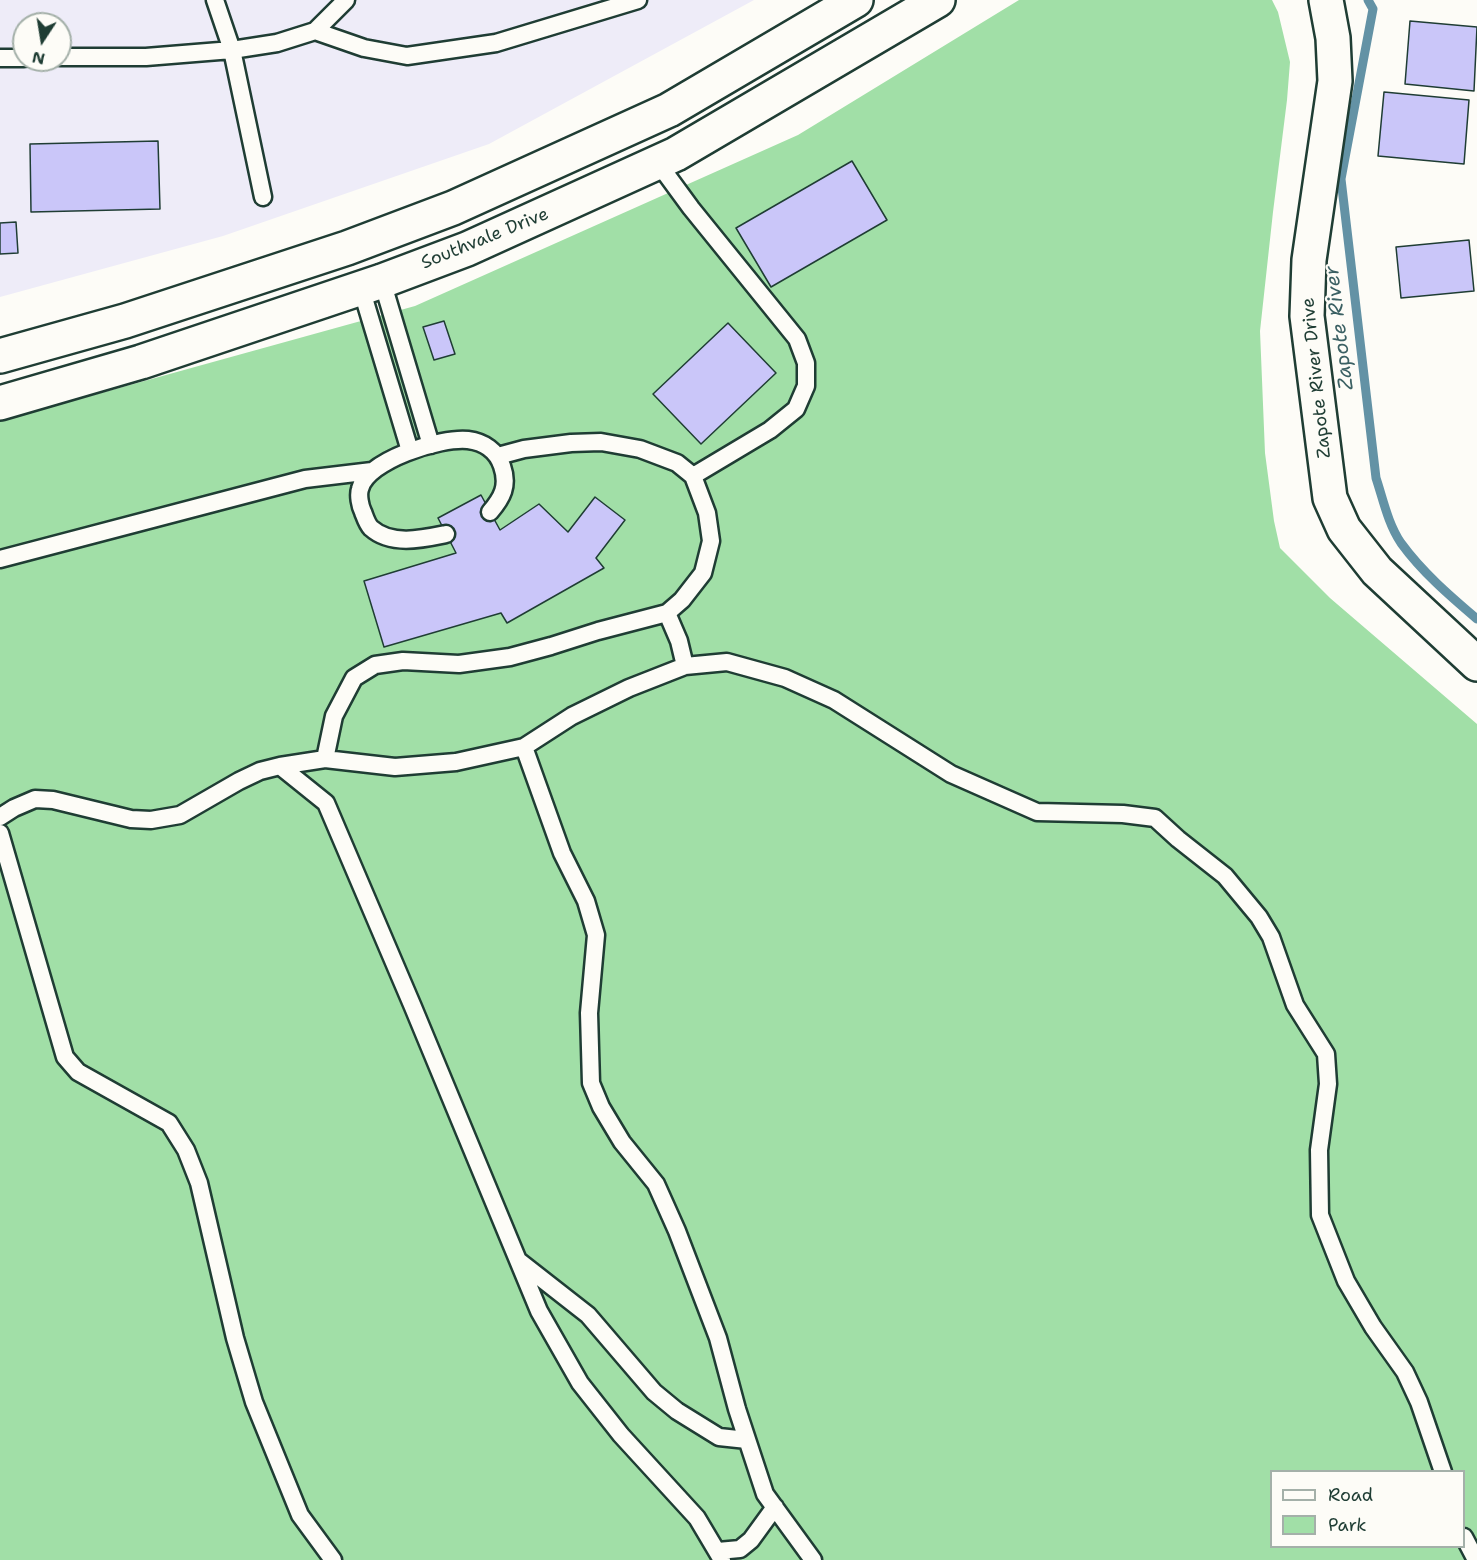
<!DOCTYPE html>
<html>
<head>
<meta charset="utf-8">
<style>
  body { margin:0 }
  #map { position:relative; width:1477px; height:1560px; overflow:hidden; background:#fdfcf7; font-family:"Shantell Sans",sans-serif }
  canvas { display:block }
  .legend { position:absolute; left:1270px; top:1470px; width:195px; height:78px; box-sizing:border-box; background:#fdfcf7; border:2px solid #a4b0a9; margin:0; padding:8px 10px; list-style:none; font-size:18px; color:#1f3d34 }
  .legend li { display:flex; align-items:center; gap:12px; height:30px }
  .legend b { width:30px; border:2px solid #a4b0a9 }
  .north { position:absolute; left:12px; top:12px; width:60px; height:60px; box-sizing:border-box; background:#fdfcf7; border:2px solid #a4b0a9; border-radius:50%; rotate:192deg; font-size:16px; font-weight:700; line-height:24px; text-align:center; color:#1f3d34 }
  .north::after { content:''; display:block; margin:auto; width:21px; height:27px; background:#1f3d34; clip-path:polygon(50% 0,100% 100%,50% 72%,0 100%) }
</style>
</head>
<body>
<div id="map">
<canvas width="1477" height="1560"></canvas>
<ul class="legend">
<li><b style="height:8px;background:#fdfcf7"></b>Road</li>
<li><b style="height:16px;background:#a1dfa7"></b>Park</li>
</ul>
<div class="north">N</div>
</div>
<script>
const c = document.querySelector('canvas').getContext('2d');
c.lineJoin = 'round';
function fillPath(path, color) {
  c.fillStyle = color;
  c.fill(path, 'evenodd');
}
function strokePath(path, color, width, dash) {
  c.strokeStyle = color;
  c.lineWidth = width;
  c.lineCap = dash ? 'butt' : 'round';
  c.setLineDash(dash || []);
  c.stroke(path);
}
function label(font, color, halo, rows, align = 'center') {
  c.font = font + ' "Shantell Sans",sans-serif';
  c.lineWidth = 4.5;
  c.setLineDash([]);
  c.textBaseline = 'middle';
  c.strokeStyle = halo;
  c.fillStyle = color;
  for (const [text, x, y, turn = 0] of rows) {
    c.save();
    c.translate(x, y);
    c.rotate((+turn || 0) * Math.PI / 180);
    c.textAlign = isNaN(turn) ? turn : align;
    if (halo) c.strokeText(text, 0, 0);
    c.fillText(text, 0, 0);
    c.restore();
  }
}
fillPath(new Path2D(`
  M0,0h754l-265,144 -266,92 -223,61zM24,24h36v36h-36z`), '#eeecf8');
fillPath(new Path2D(`
  M1019,0h253l6,12 12,50 -3,38 -14,112 -13,119 5,122 9,68 6,27 50,50 147,126v836h-1477v-1139l415,-115 383,-171zM1272,1472h192v74h-192z`), '#a1dfa7');
strokePath(new Path2D(`
  M1368,0l5,9 -32,170 35,299c7,21 12,46 25,65 21,29 49,53 76,76`), '#6392a5', 9);
const building = new Path2D(`
  M1410,21l67,6 -3,64 -69,-7z
  M1384,92l85,8 -5,64 -86,-8z
  M158,141l2,68 -129,3 -1,-68z
  M852,161l35,59 -116,67 -35,-59z
  M16,222l2,31 -18,1v-31z
  M1469,240l5,51 -73,7 -5,-51z
  M444,321l11,33 -21,6 -11,-33z
  M728,323l48,50 -75,71 -48,-50z
  M481,495l19,35 39,-26 29,28 27,-35 30,23 -29,38 8,10 -97,55 -6,-10 -117,34 -20,-66 92,-28 -18,-35z`);
fillPath(building, '#cac6f9');
strokePath(building, '#1f3d34', 1.5);
const lane = new Path2D(`
  M215,0l17,50 31,147
  M315,31l49,17 43,8 89,-13 142,-43
  M60,57h86l86,-7 45,-7 38,-12 31,-31
  M0,58h24
  M658,163l33,45 106,131 9,24v23l-10,23 -26,21 -77,46
  M382,281l49,164
  M361,288l49,163
  M446,534c-24,5 -55,12 -75,-6 -4,-4 -6,-11 -8,-16 -3,-6 -5,-17 -3,-23 7,-29 81,-52 108,-49 16,2 29,11 34,26 7,20 0,32 -12,46
  M0,559l305,-80 67,-8
  M667,613l12,28 6,25
  M524,747l38,106 24,48 10,34 -7,78 2,70 10,24 21,35 34,42 21,47 41,107 19,71 28,85 48,66
  M325,759l9,-43 20,-38 21,-13 28,-4 56,3 51,-7 41,-11 47,-15 69,-18 15,-13 21,-27 8,-32 -4,-28 -14,-37 -16,-13 -37,-14 -39,-7 -30,1 -47,6 -26,7
  M280,766l46,37 87,204 126,304 41,72 41,52 76,83 25,42
  M0,817l14,-9 21,-9 18,1 78,19 20,1 29,-5 59,-34 21,-10 20,-5 45,-7 70,8 61,-5 68,-15 48,-31 57,-28 56,-22 42,-4 58,16 49,22 117,74 86,38 86,2 32,4 23,21 47,37 34,41 12,20 24,68 31,49 2,30 -9,66 1,65 26,66 27,46 32,45 14,30 24,70
  M0,833l65,224 13,15 91,51 17,27 13,33 36,155 19,64 46,113 33,45
  M519,1261l69,54 66,77 23,19 42,26 28,3
  M1464,1537l12,23
  M718,1551l22,-2 11,-9 24,-33`);
const secondary = new Path2D(`
  M1326,0l7,38 2,43 -26,179 -2,56 23,182 14,31 33,42 100,93
  M0,356l125,-35 222,-73 106,-40 216,-98 187,-110
  M0,403l141,-41 241,-81 85,-32 209,-95 262,-154`);
strokePath(lane, '#1f3d34', 21);
strokePath(secondary, '#1f3d34', 38);
strokePath(lane, '#fdfcf7', 16);
strokePath(secondary, '#fdfcf7', 33);
label('18px', '#1f3d34', '#fdfcf7', [
  ["Southvale Drive",485,239,-22],
  ["Zapote River Drive",1317,378,-96]
]);
label('italic 20px', '#3b6063', '#fdfcf7', [
  ["Zapote River",1340,328,-97]
]);
</script>
</body>
</html>
